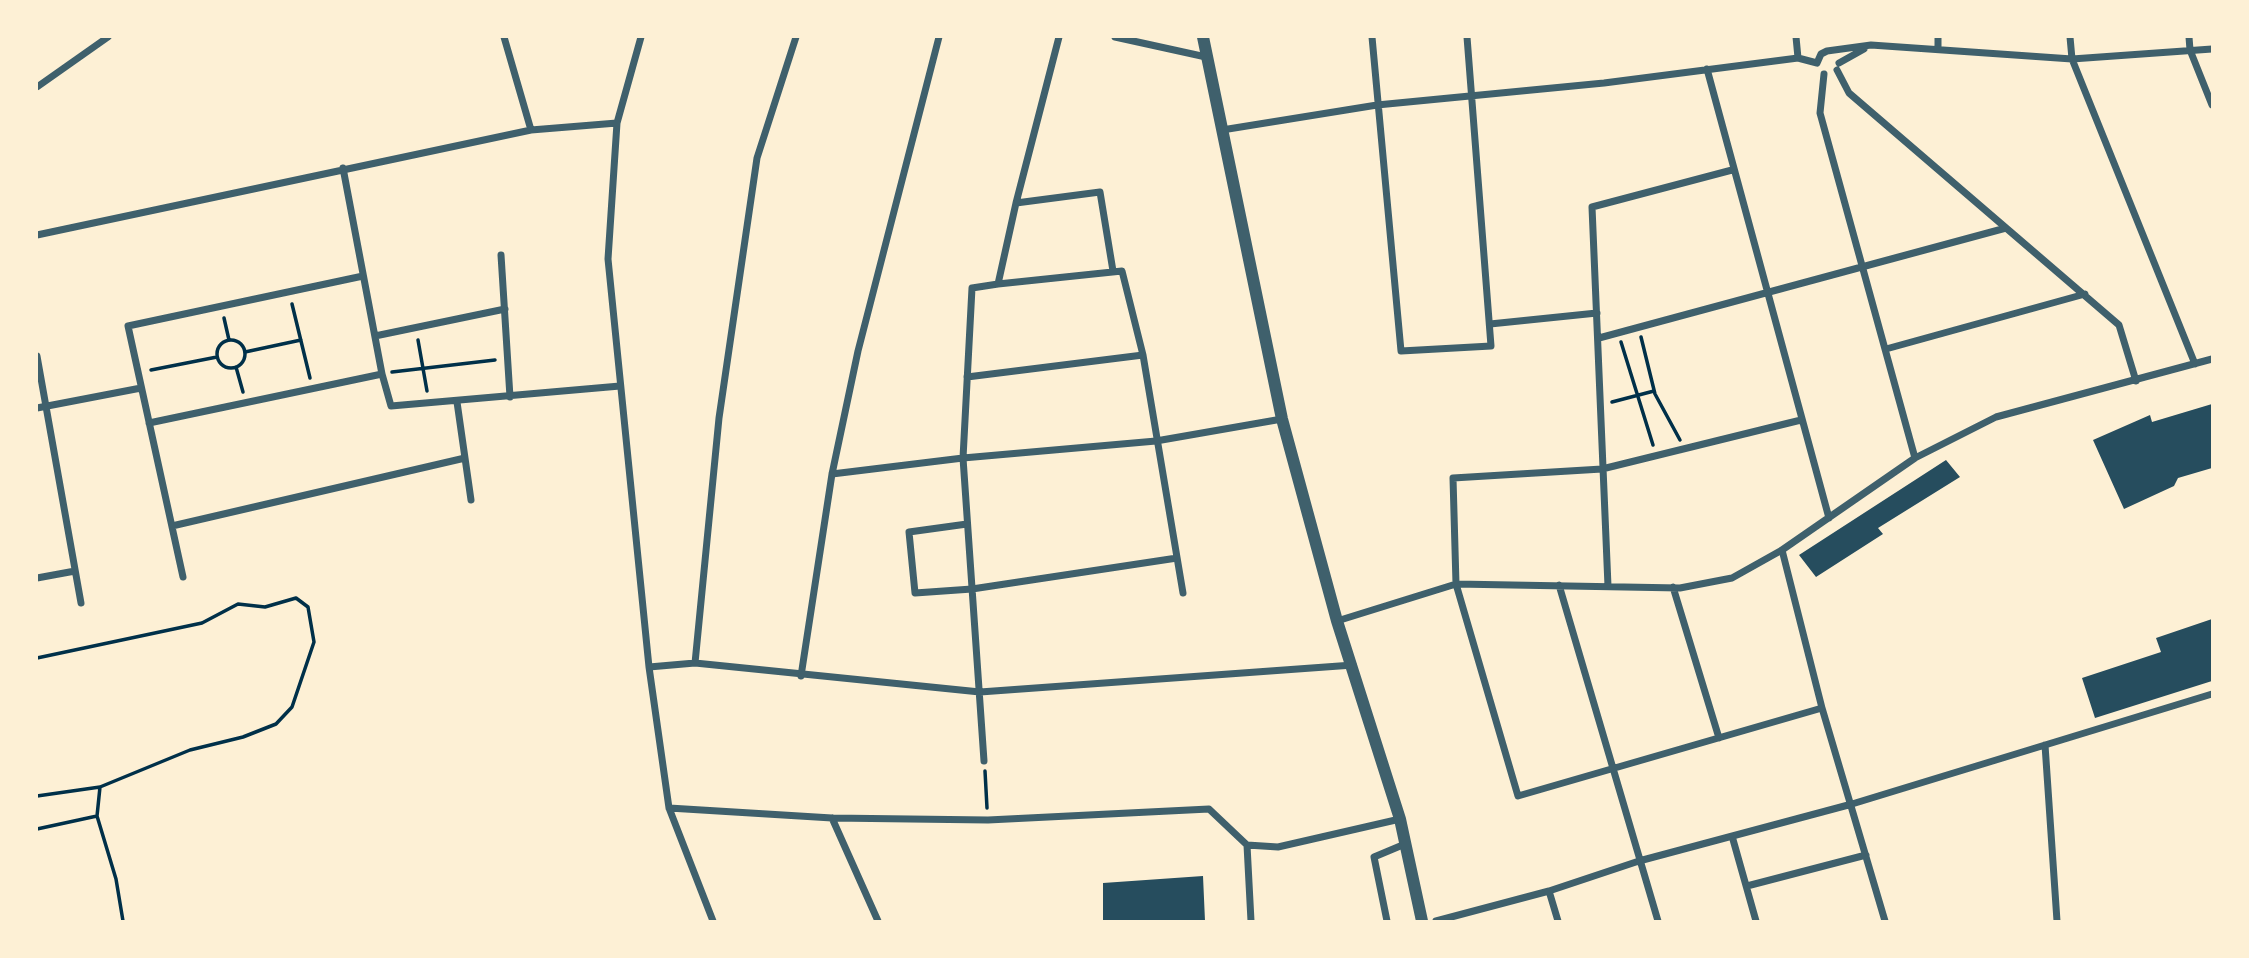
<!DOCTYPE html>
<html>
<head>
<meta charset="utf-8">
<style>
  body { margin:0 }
  #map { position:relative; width:2249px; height:958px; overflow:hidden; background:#fdf0d5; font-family:"Roboto Serif",serif }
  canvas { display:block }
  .frame { position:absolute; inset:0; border:38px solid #fdf0d5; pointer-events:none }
</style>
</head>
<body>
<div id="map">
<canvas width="2249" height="958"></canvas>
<div class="frame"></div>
</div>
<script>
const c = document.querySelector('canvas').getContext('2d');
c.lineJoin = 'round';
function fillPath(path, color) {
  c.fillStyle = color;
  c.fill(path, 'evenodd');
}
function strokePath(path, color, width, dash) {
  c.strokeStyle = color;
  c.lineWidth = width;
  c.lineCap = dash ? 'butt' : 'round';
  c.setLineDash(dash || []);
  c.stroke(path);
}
fillPath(new Path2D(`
  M2212,404v64l-34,10 -4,8 -50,23 -31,-69 57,-25 2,7z
  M1946,460l14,17 -82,51 5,6 -67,43 -17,-22z
  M2212,619v62l-117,37 -13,-40 79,-26 -5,-14z
  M1203,876l2,45h-102v-38z`), '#264d5e');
strokePath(new Path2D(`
  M292,304l18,74
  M224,318l5,22
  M1641,337l14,57 25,46
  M217 354a14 14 0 1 1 28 0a14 14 0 1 1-28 0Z
  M418,340l9,51
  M1621,342l32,103
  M245,352l56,-12
  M236,367l7,25
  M151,370l66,-13
  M392,372l103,-12
  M1612,402l42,-11
  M37,658l165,-35 36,-19 27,3 31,-9 12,9 6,35 -22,65 -16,17 -33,13 -53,13 -90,37 -3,29 19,63 7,42
  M985,771l2,37
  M37,796l63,-9
  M37,829l60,-13`), '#003049', 3.5);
strokePath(new Path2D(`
  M504,37l27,93
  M641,37l-24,86 -9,136 41,408 20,141 44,113
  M1115,37l91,20
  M1372,37l29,314 90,-5 -24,-309
  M1796,37l2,21
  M1938,37v12
  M2070,37l2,22 123,305
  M2189,37l1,13 22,55
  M1817,63l4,-9 6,-3 44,-6 201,14 140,-10
  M1839,63l25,-14
  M1707,69l122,449
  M1837,70l12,23 270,232 17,56
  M1824,74l-4,39 95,345
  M37,87l71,-50
  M1222,130l155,-25 227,-22 194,-25 19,5
  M343,168l39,206 9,32 229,-20
  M1016,203l43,-166
  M37,235l494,-105 86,-7
  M501,255l9,142
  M1113,271l-13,-79 -84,11 -18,81 124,-13 21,84 40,238
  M1490,324l107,-11
  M375,336l130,-27
  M1599,338l407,-110
  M1886,349l199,-55
  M37,356l44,247
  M967,377l176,-22
  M457,402l14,98
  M37,408l104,-20
  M1801,420l-199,49 -149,9 3,106 62,212 304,-88
  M149,423l233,-49
  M832,474l131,-16 193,-17 126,-22
  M967,524l-58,8 6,61 57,-4 205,-31
  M172,526l293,-68
  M1782,550l40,158 63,213
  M183,577l-55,-251 235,-50
  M37,578l38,-7
  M1559,585l99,336
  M1608,586l-16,-379 140,-37
  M1673,587l46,151
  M1337,621l119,-37 224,4 52,-10 50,-28 133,-92 81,-41 216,-58
  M695,663l24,-245 38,-260 39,-121
  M649,667l46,-4 285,29 373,-27
  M801,676l31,-202 26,-123 81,-314
  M2045,745l12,176
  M984,761l-21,-303 9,-170 26,-4
  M669,808l163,10 156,2 221,-11 38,36 31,2 122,-28
  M832,818l46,103
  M1732,836l24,85
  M1247,845l4,76
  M1747,886l119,-31
  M1549,891l9,30
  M1387,921l-13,-64 31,-13
  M1436,921l113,-30 90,-30 213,-57 360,-110`), '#3f606c', 7);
strokePath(new Path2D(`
  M1203,37l79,382 55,202 63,198 22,102`), '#3f606c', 12);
</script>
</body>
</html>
